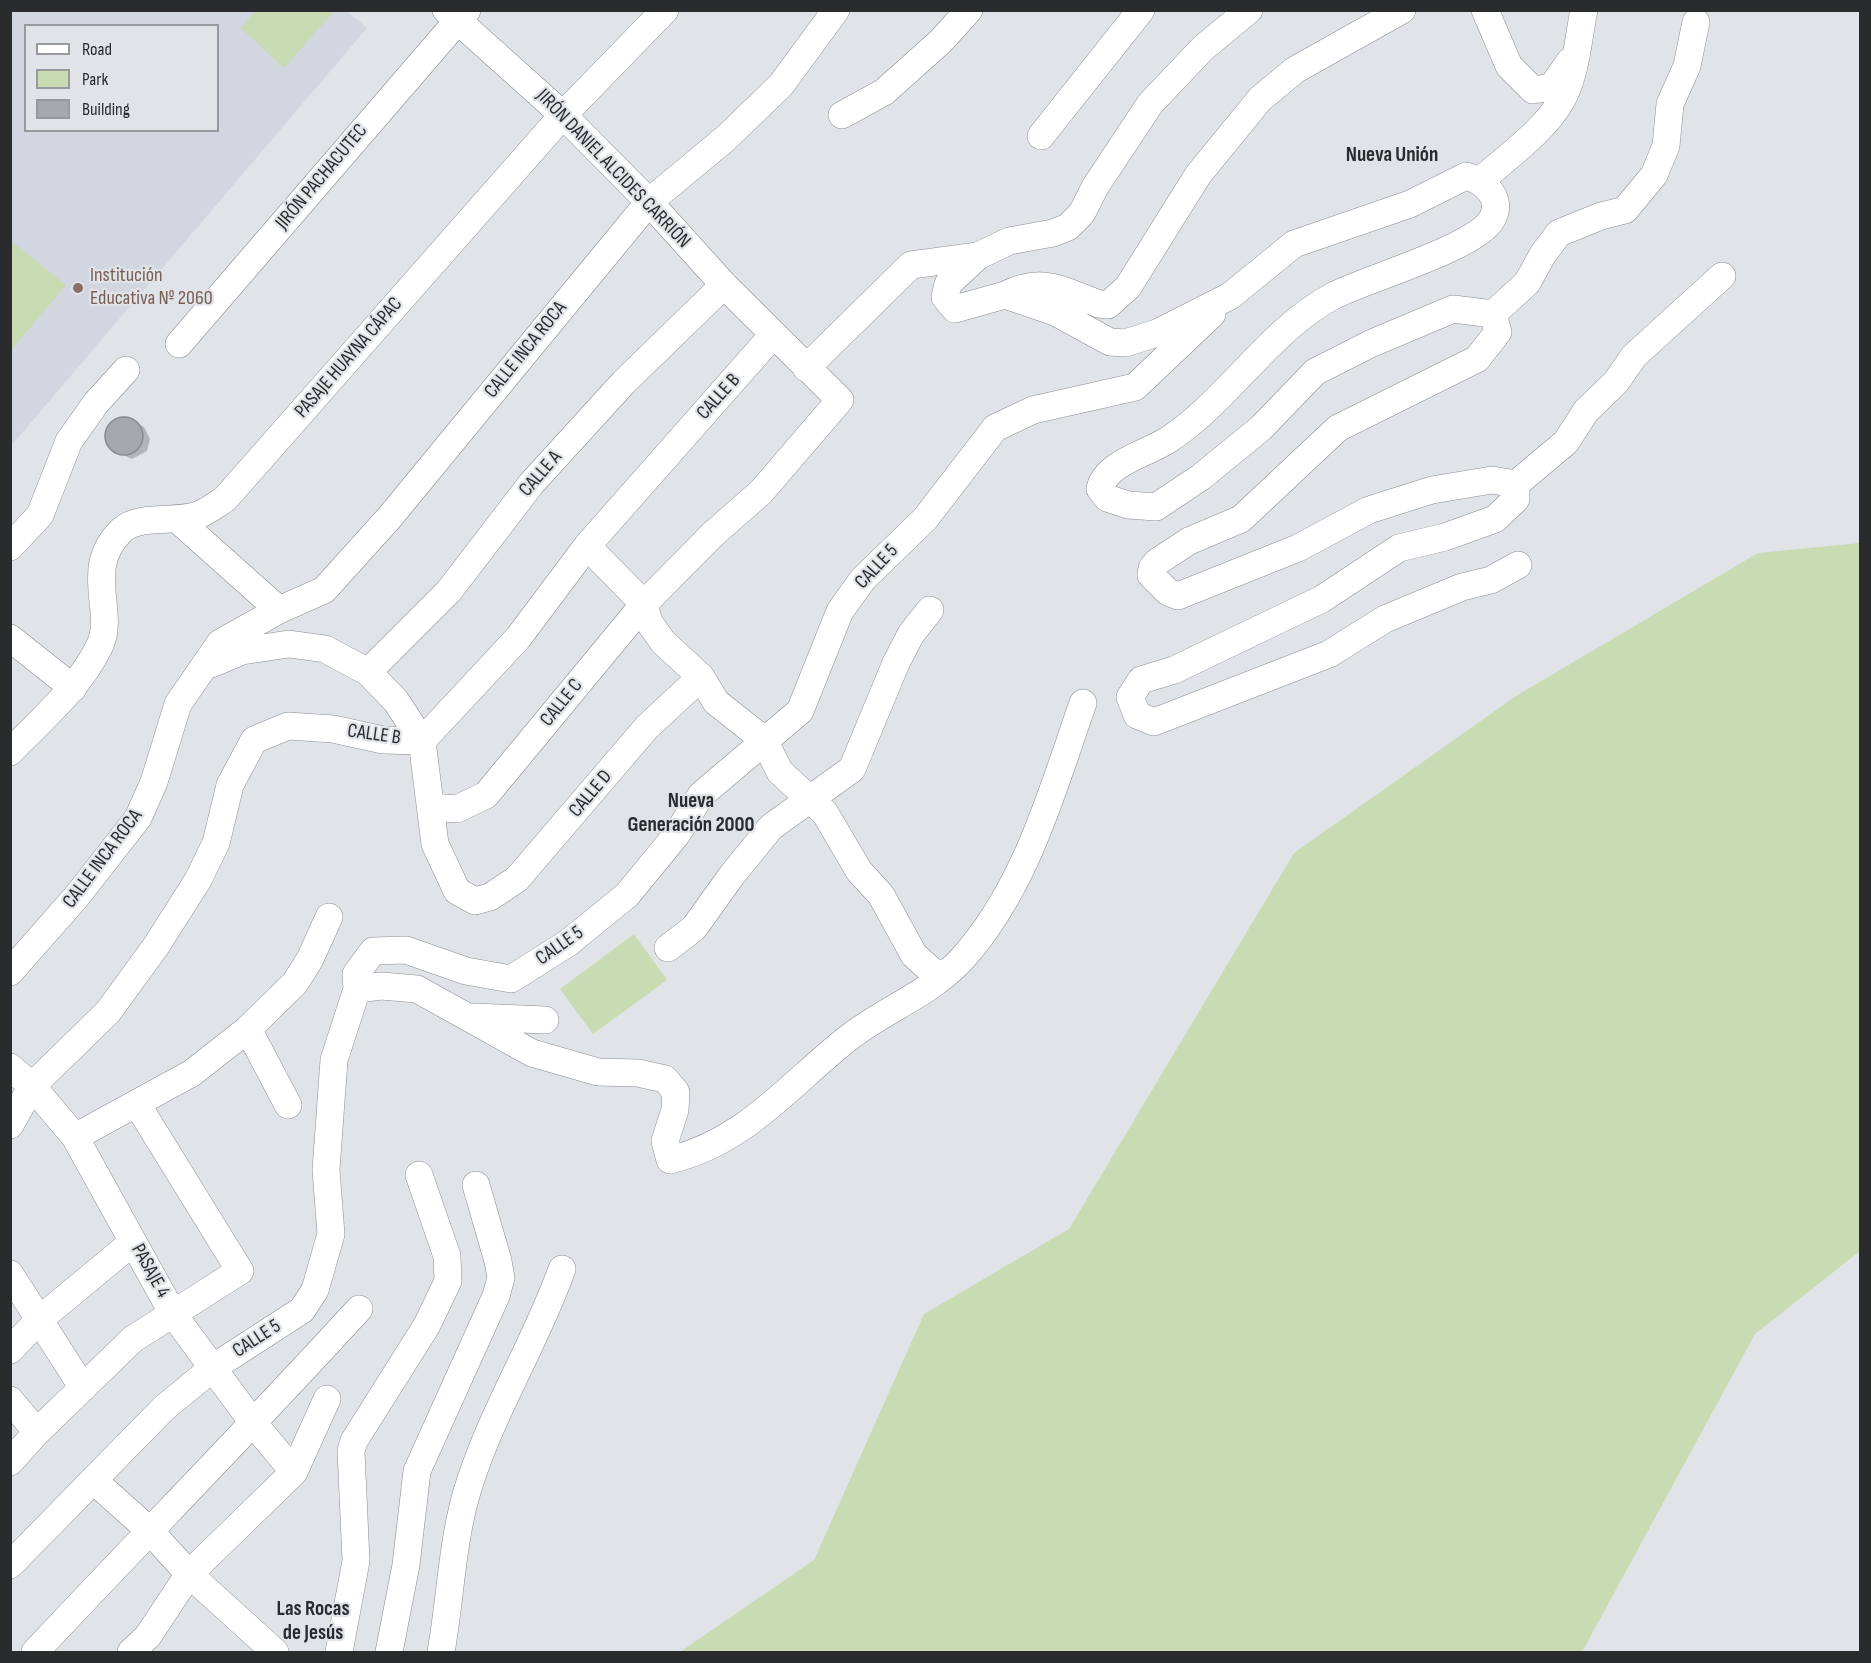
<!DOCTYPE html>
<html>
<head>
<meta charset="utf-8">
<style>
  body { margin:0 }
  #map { position:relative; width:1871px; height:1663px; overflow:hidden; background:#e0e3e7; font-family:"Sofia Sans Condensed",sans-serif }
  canvas { display:block }
  .frame { position:absolute; inset:0; border:12px solid #2a2b2d; pointer-events:none }
  .legend { position:absolute; left:24px; top:24px; width:195px; height:108px; box-sizing:border-box; background:#e0e3e7; border:2px solid #97999d; margin:0; padding:8px 10px; list-style:none; font-size:18px; color:#2a2b2d }
  .legend li { display:flex; align-items:center; gap:12px; height:30px }
  .legend b { width:30px; border:2px solid #97999d }
</style>
</head>
<body>
<div id="map">
<canvas width="1871" height="1663"></canvas>
<div class="frame"></div>
<ul class="legend">
<li><b style="height:8px;background:#fff"></b>Road</li>
<li><b style="height:16px;background:#c9dbb2"></b>Park</li>
<li><b style="height:16px;background:#a6a8ad"></b>Building</li>
</ul>
</div>
<script>
const c = document.querySelector('canvas').getContext('2d');
c.lineJoin = 'round';
function fillPath(path, color) {
  c.fillStyle = color;
  c.fill(path, 'evenodd');
}
function strokePath(path, color, width, dash) {
  c.strokeStyle = color;
  c.lineWidth = width;
  c.lineCap = dash ? 'butt' : 'round';
  c.setLineDash(dash || []);
  c.stroke(path);
}
function label(font, color, halo, rows, align = 'center') {
  c.font = font + ' "Sofia Sans Condensed",sans-serif';
  c.lineWidth = 4.5;
  c.setLineDash([]);
  c.textBaseline = 'middle';
  c.strokeStyle = halo;
  c.fillStyle = color;
  for (const [text, x, y, turn = 0] of rows) {
    c.save();
    c.translate(x, y);
    c.rotate((+turn || 0) * Math.PI / 180);
    c.textAlign = isNaN(turn) ? turn : align;
    if (halo) c.strokeText(text, 0, 0);
    c.fillText(text, 0, 0);
    c.restore();
  }
}
fillPath(new Path2D(`
  M11,11h336l20,17 -356,418zM26,26h192v104h-192z`), '#d1d6e1');
fillPath(new Path2D(`
  M256,11v-1l78,1 -50,57 -43,-40z
  M11,241l55,44 -55,65z
  M1860,543v708l-105,83 -173,318h-902l134,-92 110,-246 145,-85 225,-376 222,-157 242,-143z
  M634,934l33,46 -74,54 -33,-45z`), '#c9dbb2');
fillPath(new Path2D(`
  M123,418l21,9 6,12 -3,12 -15,8 -19,-9 -7,-10v-6l6,-11z`), '#0003');
const building = new Path2D(`
  M105 436a19 19 0 1 1 38 0a19 19 0 1 1-38 0Z`);
fillPath(building, '#a6a8ad');
strokePath(building, '#888a8f', 1.5);
const minor = new Path2D(`
  M1249,10l-46,38 -53,56 -55,83 -13,26 -14,14 -15,6 -44,8 -31,15 -30,28 -3,13 10,12 50,-14 50,17 55,30 15,1 32,-10 73,-37 64,-52 116,-40 56,-28c18,5 38,22 26,43 -16,29 -127,60 -159,77 -64,34 -105,105 -165,144 -20,13 -63,23 -68,49l7,9 21,7 28,2 45,-30 60,-49 54,-56 55,-28 83,-35 40,5 34,-31 16,-29 16,-21 42,-17 24,-6 29,-35 12,-29 4,-42 17,-38 9,-44
  M1485,10l24,56 24,24 19,-3 18,-26
  M842,115l42,-23 57,-51 28,-31
  M1041,136l100,-126
  M1481,180c25,-22 64,-50 80,-79 15,-25 17,-62 23,-91
  M1005,295c38,-19 56,-5 94,9l9,1 20,-18 70,-112 62,-76 35,-29 107,-60
  M1493,314l5,18 -21,27 -139,69 -97,91 -52,22 -32,21 -5,6 -1,7 17,17 10,4 120,-48 71,-38 63,-20 60,-10 24,4 50,-42 20,-31 30,-29 18,-26 88,-80
  M179,344l288,-334
  M806,368l105,-103 67,-9
  M1516,484v15l-21,20 -50,18 -46,11 -77,51 -148,71 -33,10 -11,17 7,18 17,7 175,-68 56,-35 77,-32 29,-7 27,-15
  M177,519l102,91
  M587,546l57,58 5,18 14,20 38,35 15,25 48,38 16,32 45,41 34,58 22,24 33,60 20,18h12
  M10,547l30,-32 29,-74 27,-38 30,-33
  M10,638l63,50
  M211,664l31,-13 47,-7 36,5 43,23 28,29 26,40 13,103 22,47 18,10 15,-4 27,-18 130,-152 54,-50
  M368,672l81,-81 82,-107 93,-102 100,-97
  M10,752c32,-33 69,-64 89,-105 18,-35 -18,-78 23,-117 18,-16 53,-7 76,-15 9,-3 19,-11 27,-16l338,-384 102,-105
  M432,807l25,2 29,-14 158,-191 68,-69 49,-43 79,-92 -116,-115 -75,-83 -86,-87 -117,-105
  M668,948l26,-20 38,-53 39,-48 81,-58 44,-106 15,-29 19,-24
  M10,972l67,-76 61,-78 16,-36 24,-78 42,-61 59,-33 45,-20 65,-72 260,-316 77,-64 55,-53 55,-75
  M357,989l24,-3 36,3 115,64 66,19 40,1 27,6 11,13 -1,18 -10,31 5,19c75,-18 119,-75 177,-121 36,-29 83,-45 115,-80 64,-71 90,-168 121,-256
  M474,1017l71,3
  M248,1029l40,76
  M10,1067l22,19 43,51 98,177 81,110 40,48
  M10,1125l22,-39 76,-74 48,-66 42,-66 18,-37 14,-58 24,-45 34,-14 45,3 50,11 39,1 96,-103 69,-92 186,-211
  M75,1137l117,-64 56,-44 47,-46 15,-24 19,-42
  M10,1274l73,114
  M10,1350l30,-31 93,-77
  M10,1400l27,32
  M10,1462l27,-30 96,-93 107,-68 -103,-167
  M93,1480l56,50 40,44 86,78
  M10,1565l154,-157 50,-41 88,-57 13,-20 16,-56 -5,-64 8,-110 23,-71 -1,-15 17,-23 33,-1 60,21 45,8 57,-36 59,-48 50,-61 24,-39 99,-84 40,-100 23,-32 62,-60 70,-91 38,-18 102,-23 77,-73
  M35,1652c108,-115 218,-227 324,-343
  M131,1652l17,-16 41,-62 105,-102 33,-73
  M339,1652l17,-91 -5,-110 3,-10 73,-116 21,-44 -1,-25 -28,-81
  M389,1652l17,-87 11,-94 79,-175 5,-18 -3,-17 -22,-76
  M441,1652c10,-56 11,-116 29,-170 24,-74 66,-140 92,-213`);
strokePath(minor, '#8b8d92', 28);
strokePath(minor, '#fff', 27);
for (const [x, y, r, color] of [
  [78,288,6,"#8d6e63"]
]) {
  const dot = new Path2D();
  dot.arc(x, y, r, 0, 2 * Math.PI);
  c.fillStyle = color;
  c.fill(dot);
  strokePath(dot, '#e0e3e7', 2);
}
label('20px', '#2a2b2d', '#e0e3e7', [
  ["JIRÓN DANIEL ALCIDES CARRIÓN",613,169,46],
  ["JIRÓN PACHACUTEC",322,177,-50],
  ["CALLE INCA ROCA",526,350,-51],
  ["PASAJE HUAYNA CÁPAC",349,358,-49],
  ["CALLE B",719,397,-48],
  ["CALLE A",541,474,-49],
  ["CALLE 5",877,567,-47],
  ["CALLE C",562,703,-51],
  ["CALLE B",374,735,8],
  ["CALLE D",591,794,-50],
  ["CALLE INCA ROCA",103,859,-53],
  ["CALLE 5",560,946,-35],
  ["PASAJE 4",150,1271,61],
  ["CALLE 5",257,1339,-33]
]);
label('20px', '#785e54', '#e0e3e7', [
  ["Institución",90,276],
  ["Educativa Nº 2060",90,299]
], 'left');
label('bold 21px', '#2a2b2d', '#e0e3e7', [
  ["Nueva Unión",1392,156],
  ["Nueva",691,802],
  ["Generación 2000",691,826],
  ["Las Rocas",313,1610],
  ["de Jesús",313,1634]
]);
</script>
</body>
</html>
